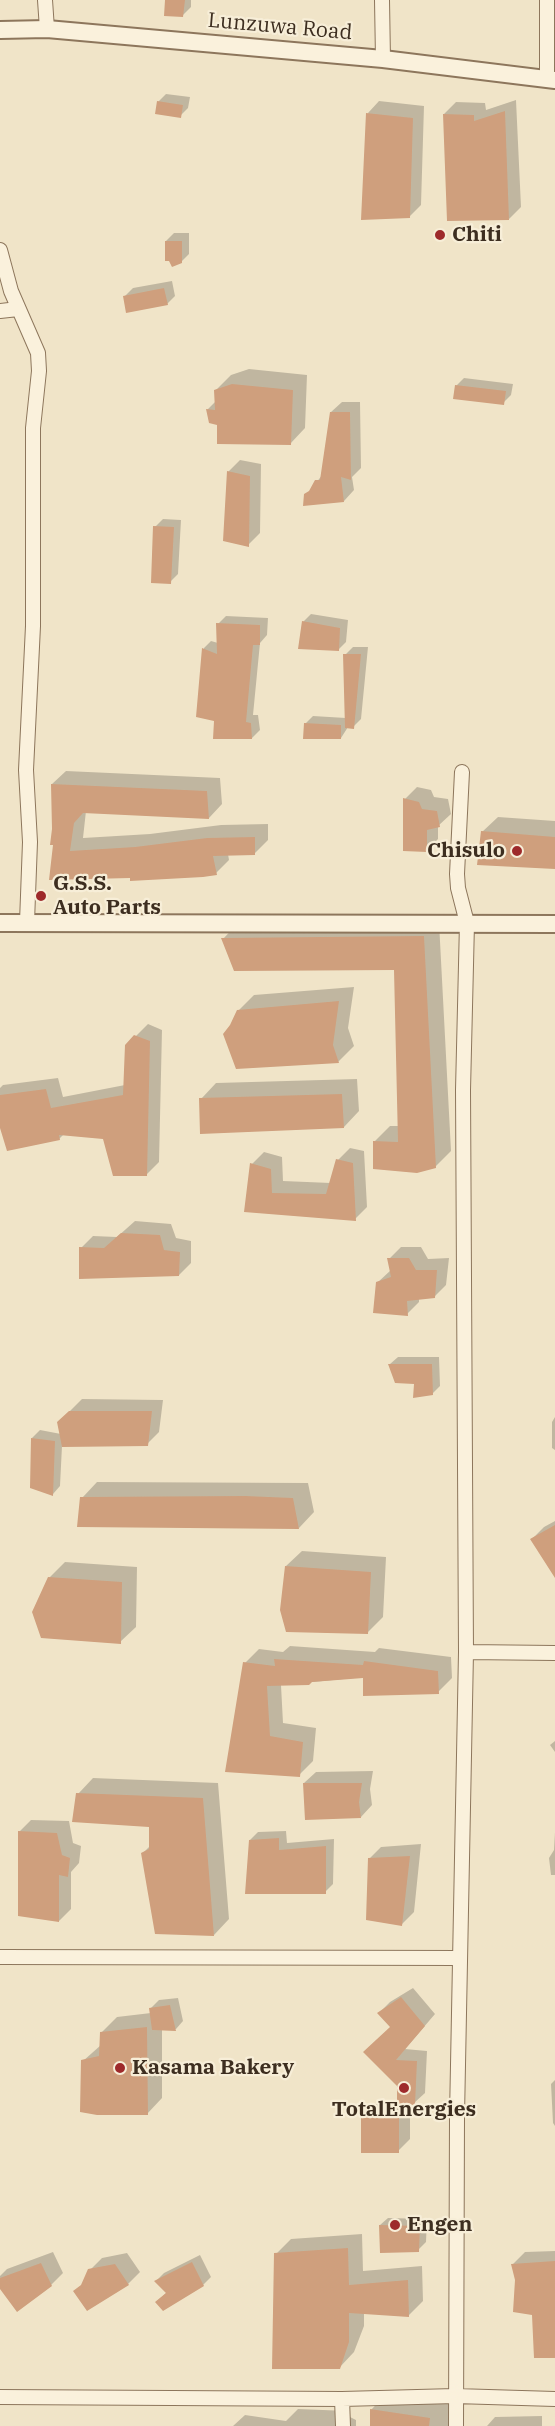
<!DOCTYPE html>
<html>
<head>
<meta charset="utf-8">
<style>
  body { margin:0 }
  canvas { display:block; background:#f0e4c8 }
</style>
</head>
<body>
<canvas width="555" height="2426"></canvas>
<script>
const c = document.querySelector('canvas').getContext('2d');
c.lineJoin = 'round';
function fillPath(path, color) {
  c.fillStyle = color;
  c.fill(path, 'evenodd');
}
function strokePath(path, color, width, dash) {
  c.strokeStyle = color;
  c.lineWidth = width;
  c.lineCap = dash ? 'butt' : 'round';
  c.setLineDash(dash || []);
  c.stroke(path);
}
function label(font, color, halo, rows, align = 'center') {
  c.font = font + ' "IBM Plex Serif",serif';
  c.lineWidth = 4.5;
  c.setLineDash([]);
  c.textBaseline = 'middle';
  c.strokeStyle = halo;
  c.fillStyle = color;
  for (const [text, x, y, turn = 0] of rows) {
    c.save();
    c.translate(x, y);
    c.rotate((+turn || 0) * Math.PI / 180);
    c.textAlign = isNaN(turn) ? turn : align;
    if (halo) c.strokeText(text, 0, 0);
    c.fillText(text, 0, 0);
    c.restore();
  }
}
fillPath(new Path2D(`
  M166,0h25v7l-8,8z
  M166,94l24,3 -2,11 -8,8 -22,-14z
  M516,100l5,107 -12,12 -65,-105 12,-12 29,1 1,7z
  M379,101l45,5 -3,99 -12,12 -41,-104z
  M174,233h15v21l-8,8 -15,-21z
  M172,281l3,15 -8,8 -42,-8 8,-8z
  M249,369l58,6 -2,53 -15,16 -71,-20 -12,-14 9,-9v-11l15,-15z
  M464,378l49,6 -2,11 -8,8 -47,-17z
  M342,402h18l1,66 -9,9 2,13 -10,11 -32,-13 11,-14 8,-62z
  M240,460l21,4 -1,69 -12,12 -20,-73z
  M163,519l18,1 -3,54 -8,8 -15,-55z
  M311,614l37,6 -2,22 -8,8 -35,-28z
  M226,616l42,2 -1,17 -7,8 -7,72h5l2,15 -8,8 -37,-18 -17,-4 6,-68 7,-7 7,2v-19z
  M353,647h15l-7,72 -8,8h-5l-7,11 -36,-14 8,-8 33,2 -1,-63z
  M66,771l154,7 2,26 -13,14 -123,-7 -3,27 67,-4 71,-9 47,-1v16l-14,14h-26l1,6 -13,13 -165,6 3,-35 -2,-60z
  M417,787l14,3 3,7 14,2 3,15 -13,12v13l-12,12 -21,-52z
  M498,817l57,4v47l-73,-36z
  M439,922l12,229 -16,16 -61,-25 16,-16h9l-3,-158 -173,-29 15,-16z
  M354,987l-6,41 6,18 -16,16 -107,-36 7,-15 16,-16z
  M148,1024l14,6 -3,132 -12,12 -43,-36 -40,-4 -5,5 -59,-16v-35l3,-3 55,-7 5,19 62,-12 1,-39z
  M357,1079l2,32 -15,16 -143,-28 15,-16z
  M350,1148l14,3 3,56 -12,12 -109,-8 6,-47 12,-12 18,5 1,24 48,2 7,-23z
  M135,1221l36,3 5,14 15,3v22l-12,12 -98,-27 12,-12 24,1z
  M401,1247h20l7,12 21,-1 -3,27 -12,12 -15,1v4l-12,12 -30,-31 14,-13 -2,-11z
  M398,1357h41l1,29 -8,8 -42,-30z
  M82,1399l81,1 -4,32 -12,12 -85,2 -2,40 -7,8 -21,-56 8,-8 21,4 -3,-11z
  M555,1417v33l-3,-2v-26z
  M97,1482l211,1 6,29 -15,16 -217,-30z
  M555,1521v54l-23,-36 12,-12z
  M302,1551l84,6 -3,60 -16,16 -81,-67z
  M65,1562l72,5 -1,60 -16,15 -71,-64z
  M290,1646l85,6 4,-4 72,9 1,21 -14,14 -73,-15 -84,8 2,38 33,5 -3,33 -14,14 -72,-4 18,-108 14,-14 24,3z
  M555,1741v11l-5,-7z
  M373,1771l-3,18 2,16 -11,12 -57,-34 12,-11z
  M93,1778l125,5 11,136 -15,16 -71,-82 8,-8v-19l-73,-32z
  M31,1820l38,1 4,22 8,3 -2,17 -8,9v37l-12,12 -40,-89z
  M286,1831l1,12 47,-4 -1,45 -8,8 -75,-52 8,-8z
  M555,1832v43h-4l-2,-17 5,-8z
  M421,1844l-7,68 -12,12 -33,-65 12,-12z
  M413,1988l22,26 -30,35 22,2 -2,42 -11,10h-4v36l-12,12 -35,-35 12,-12h23l1,-18 -7,-59 -13,-14 11,-11z
  M178,1998l5,23 -7,8h-14v69l-15,16 -64,-53 18,-16v-12l16,-16 34,-4v-5l8,-8z
  M555,2080v46l-2,-3 -2,-39z
  M388,2218l39,1 -1,23 -8,8 -38,-25z
  M362,2234l1,37 59,-5 1,35 -15,15 -44,-3v13l-10,26 -15,16 -63,-114 15,-15z
  M555,2251v105l-38,-76 -4,-16 12,-12z
  M53,2252l10,21 -12,12 -51,2v-11l7,-7z
  M127,2253l13,19 -12,12 -38,-14 12,-12z
  M200,2255l11,22 -8,8 -46,17 10,-10 -11,-11 8,-8z
  M386,2394l76,11 2,21h-92l-1,-16z
  M298,2409l50,2 2,6 6,3v6h-123l12,-11 41,6z
  M542,2416v10h-55l8,-9z`), '#0003');
fillPath(new Path2D(`
  M165,0h20l-2,17 -19,-1z
  M157,101l26,4 -2,13 -26,-4z
  M505,111l4,109 -62,1 -4,-107 31,1v6z
  M366,113l47,5 -3,100 -49,2z
  M165,241h17v22l-10,4 -3,-6h-4z
  M164,288l4,17 -42,8 -3,-17z
  M232,384l61,6 -2,55 -74,-1v-19l-8,-2 -3,-14 9,1 -1,-20z
  M455,385l51,6 -2,14 -51,-6z
  M330,412h20l1,68 -10,-3 3,25 -41,4 1,-12 5,-3 6,-11h5z
  M227,471l23,5 -1,71 -26,-6z
  M153,526l21,1 -3,57 -20,-1z
  M302,621l38,7 -1,23 -41,-2z
  M216,623l44,2v20h-7l-7,77 5,1 1,16h-39l1,-18 -18,-4 6,-69 15,6z
  M343,654h18l-7,75 -9,-1z
  M304,723l37,2v14h-38z
  M51,784l156,7 2,28 -126,-6 -9,10 -4,28 65,-4 72,-9 48,-1v18l-42,1 4,19 -14,2 -73,4v-3l-81,2 4,-35h-3l2,-16z
  M403,798l16,4 3,7 15,2 3,16 -13,3v22l-24,-1z
  M481,831l74,6v32l-78,-4z
  M424,936l12,232 -19,5 -44,-4v-28l25,1 -4,-172 -160,1 -13,-33z
  M339,1001l-6,44 6,18 -103,6 -13,-35 7,-9 7,-15z
  M134,1035l16,6 -3,135h-34l-10,-37 -44,-4 1,5 -53,11 -7,-23v-33l46,-6 5,19 72,-13 2,-50z
  M342,1094l2,34 -144,6 -1,-36z
  M336,1159l17,4 3,58 -112,-9 6,-49 21,6 1,24 54,1z
  M121,1233l39,2 4,15 16,2 -1,24 -100,3v-32l25,1z
  M387,1258h22l7,12h21l-2,28 -28,3 1,15 -35,-3 3,-31 15,-5z
  M388,1364h44l1,31 -20,3 1,-14 -19,-1z
  M69,1411h83l-4,35 -86,1 -5,-25z
  M31,1438l24,3 -2,55 -23,-8z
  M245,1496l48,2 6,31 -222,-2 3,-30z
  M555,1525v53l-25,-39z
  M285,1566l86,6 -3,62 -82,-2 -6,-22z
  M48,1577l74,5 -1,62 -80,-6 -9,-26z
  M274,1659l89,6 1,-4 74,10 1,23 -76,2v-18l-51,4 -3,3 -42,1 3,50 33,6 -3,35 -75,-5 18,-110 32,4z
  M303,1783h59l-3,19 2,16 -56,2z
  M76,1793l127,5 11,138 -59,-2 -14,-81 8,-4v-22l-77,-5z
  M18,1831l39,2 5,22 8,3 -2,19 -9,-2v47l-41,-6z
  M279,1838v12l47,-4v48h-81l4,-54z
  M410,1856l-8,70 -36,-6 2,-62z
  M401,1997l24,29 -29,34 21,1 -2,44 -18,-1v-18l-34,-34 27,-25 -13,-14z
  M170,2005l6,26 -24,-1 -3,-22z
  M147,2027l1,88h-51l-17,-3 1,-52 18,-4 1,-24z
  M361,2115h38v38h-38z
  M379,2225l41,1 -1,26 -39,1z
  M348,2248l1,37 59,-5 1,37 -60,-4v29l-9,27h-68l2,-116z
  M555,2261v97h-21l-2,-43 -19,-3 2,-32 -4,-16z
  M192,2262l12,24 -41,25 -8,-9 11,-9 -12,-12z
  M41,2263l11,23 -35,26 -17,-23v-11z
  M115,2264l14,21 -42,26 -14,-20 8,-6 7,-16z
  M370,2409l60,9 -1,8h-59z`), '#cf9f7d');
const minor = new Path2D(`
  M45,0l2,29
  M382,0l1,59
  M547,79v-79
  M0,250l11,41 27,62 1,18 -6,57v198l-7,144 4,72 -3,80
  M0,311l18,-2
  M466,1652l89,1
  M0,1957l460,1
  M0,2397l342,2 113,-3 100,3
  M342,2399l1,27
  M456,2426l1,-310 9,-464 -3,-562 4,-167 -9,-35 -1,-14 5,-102`);
const tertiary = new Path2D(`
  M0,30l47,-1 336,30 172,21
  M0,923l555,1`);
strokePath(minor, '#8d765c', 16);
strokePath(tertiary, '#8d765c', 20);
strokePath(minor, '#faf1dc', 14);
strokePath(tertiary, '#faf1dc', 16);
for (const [x, y, r, color] of [
  [440,235,6,"#9e2a2b"],
  [517,851,6,"#9e2a2b"],
  [41,896,6,"#9e2a2b"],
  [120,2068,6,"#9e2a2b"],
  [404,2088,6,"#9e2a2b"],
  [395,2225,6,"#9e2a2b"]
]) {
  const dot = new Path2D();
  dot.arc(x, y, r, 0, 2 * Math.PI);
  c.fillStyle = color;
  c.fill(dot);
  strokePath(dot, '#f7eed8', 2);
}
label('21px', '#3d2e20', '#f7eed8', [
  ["Lunzuwa Road",280,27,5]
]);
label('bold 21px', '#3d2e20', '#f7eed8', [
  ["Chiti",452,235],
  ["Chisulo",505,851,"right"],
  ["G.S.S.",53,884],
  ["Auto Parts",53,908],
  ["Kasama Bakery",132,2068],
  ["TotalEnergies",404,2110,"center"],
  ["Engen",407,2225]
], 'left');
</script>
</body>
</html>
